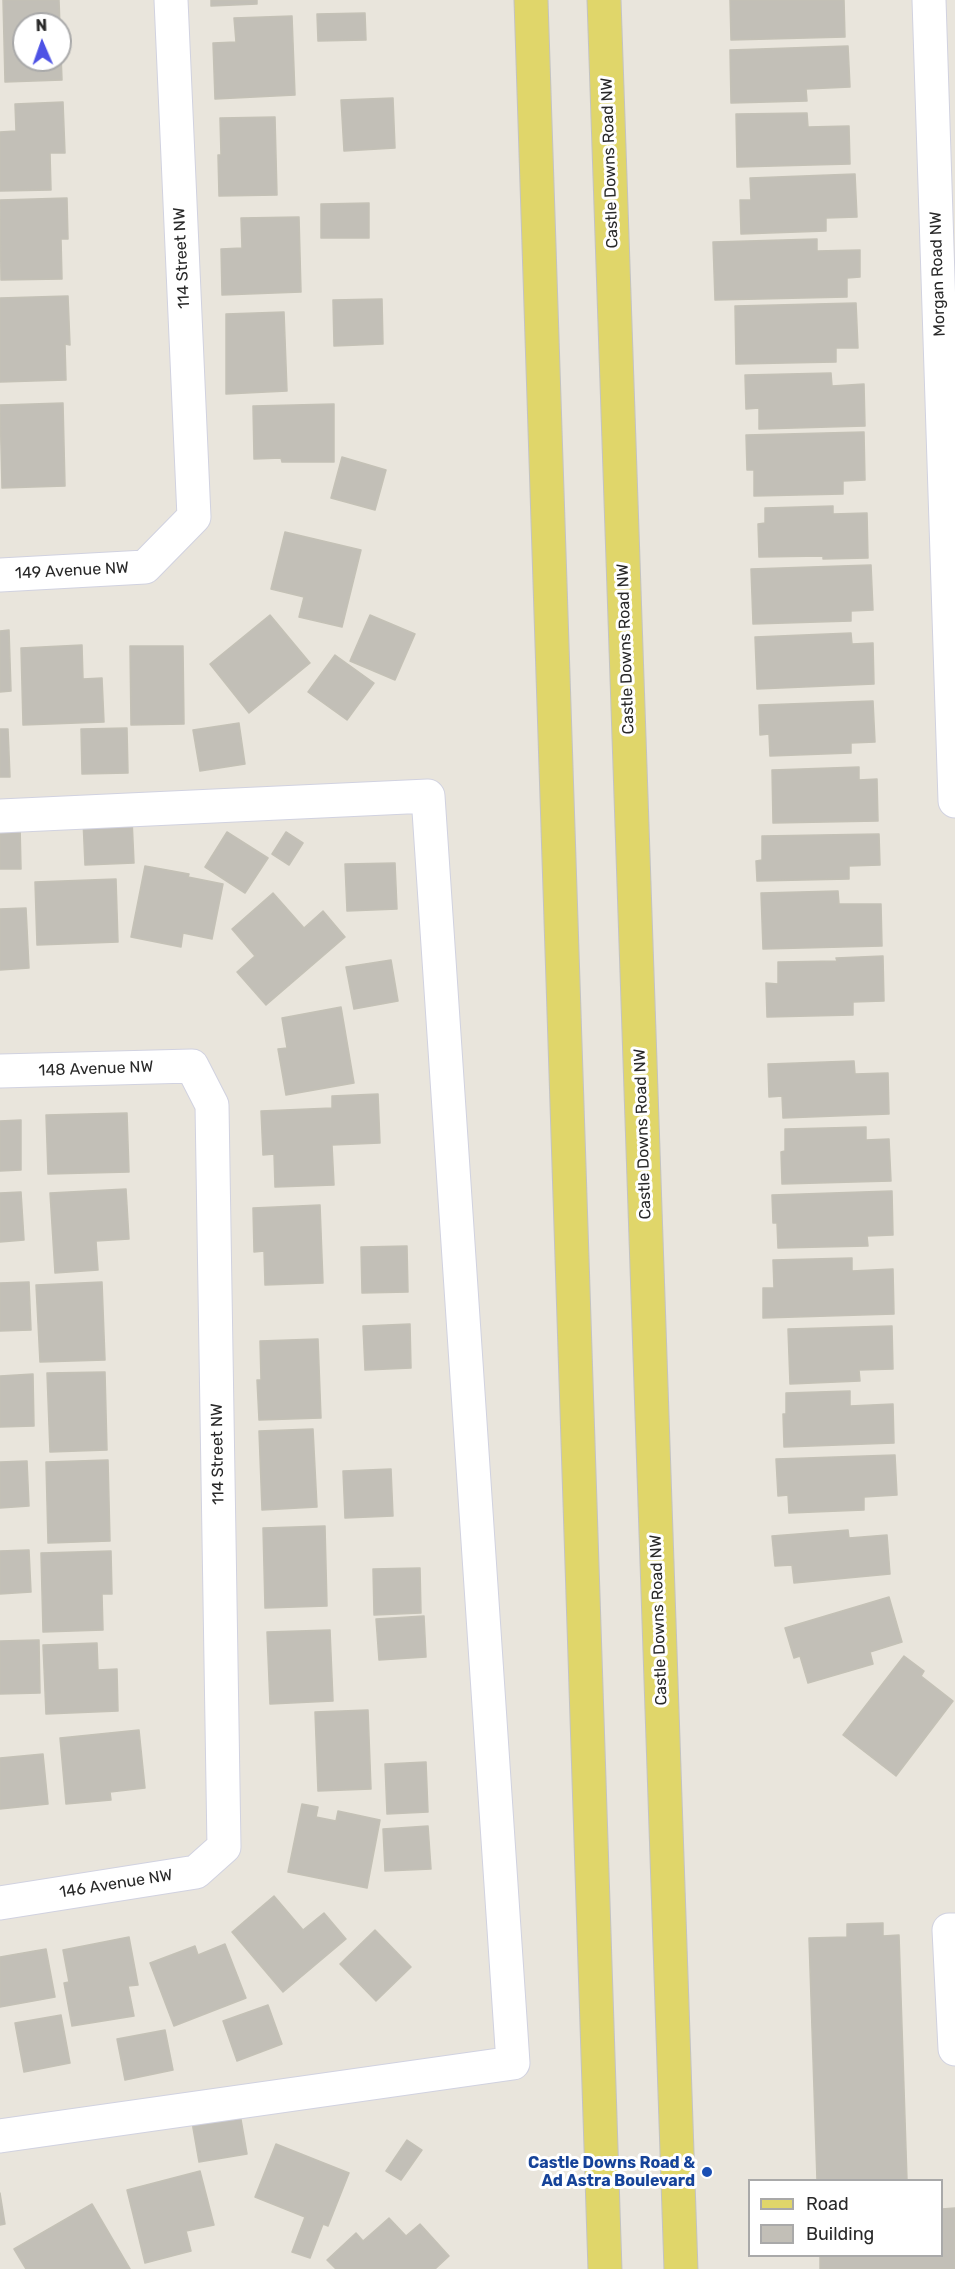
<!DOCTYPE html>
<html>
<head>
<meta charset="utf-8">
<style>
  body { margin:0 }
  #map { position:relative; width:955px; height:2269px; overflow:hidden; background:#e9e5dc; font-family:Rubik,sans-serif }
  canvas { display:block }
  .legend { position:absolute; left:748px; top:2179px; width:195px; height:78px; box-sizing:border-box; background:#fff; border:2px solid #a9a9a9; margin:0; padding:8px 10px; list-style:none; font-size:18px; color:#292929 }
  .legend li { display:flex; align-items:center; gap:12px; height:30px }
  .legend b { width:30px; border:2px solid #a9a9a9 }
  .north { position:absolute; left:12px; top:12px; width:60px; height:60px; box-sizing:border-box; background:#fff; border:2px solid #a9a9a9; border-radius:50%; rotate:358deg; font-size:16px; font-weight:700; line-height:24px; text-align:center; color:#292929 }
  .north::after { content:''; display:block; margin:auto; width:21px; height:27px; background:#4d52e5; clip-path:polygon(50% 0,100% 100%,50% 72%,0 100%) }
</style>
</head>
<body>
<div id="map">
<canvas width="955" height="2269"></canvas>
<ul class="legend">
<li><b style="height:8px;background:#e0d66a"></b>Road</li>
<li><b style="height:16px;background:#c2bfb7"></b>Building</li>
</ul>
<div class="north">N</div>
</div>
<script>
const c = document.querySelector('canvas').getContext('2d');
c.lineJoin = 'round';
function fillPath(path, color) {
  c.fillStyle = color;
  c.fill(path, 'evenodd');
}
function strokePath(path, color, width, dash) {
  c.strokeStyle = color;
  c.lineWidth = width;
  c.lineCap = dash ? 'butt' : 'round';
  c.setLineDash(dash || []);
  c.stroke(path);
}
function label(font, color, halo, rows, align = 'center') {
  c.font = font + ' Rubik,sans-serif';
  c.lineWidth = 6;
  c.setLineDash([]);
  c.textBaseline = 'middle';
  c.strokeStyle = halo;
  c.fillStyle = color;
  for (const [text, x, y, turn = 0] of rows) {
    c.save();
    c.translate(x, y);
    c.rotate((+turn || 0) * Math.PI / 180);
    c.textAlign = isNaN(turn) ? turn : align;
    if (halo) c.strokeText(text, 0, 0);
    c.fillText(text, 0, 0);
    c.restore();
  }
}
const building = new Path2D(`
  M3,0h56l3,80 -57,2zM24,24h36v36h-36z
  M211,0h46v4l-46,2z
  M730,0h114l1,37 -114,3z
  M365,13l1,27 -48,1 -1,-27z
  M292,16l3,79 -80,4 -2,-56 23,-1 -2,-24z
  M848,46l2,41 -44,2 1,12 -76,2 -1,-53z
  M393,98l2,50 -51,3 -3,-51z
  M63,102l2,51h-15l1,37 -51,1v-59l16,-1 -1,-27z
  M807,113l1,14 41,-1 1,38 -113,3 -1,-53z
  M275,117l2,78 -58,1 -1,-41h3l-1,-37z
  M855,174l2,43 -31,1v13l-85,3 -1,-34h11l-1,-22z
  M67,198l1,41h-7l1,40 -61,1 -1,-80z
  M369,203v35h-48v-34z
  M299,217l2,75 -79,3 -1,-46 21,-1 -1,-30z
  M817,239v12l43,-1v27l-13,1v19l-132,3 -2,-58z
  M68,296l2,49 -5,-1 1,36 -66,2v-84z
  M382,299l1,45 -49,2 -1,-46z
  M856,303l2,45h-22v14l-100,2 -1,-58z
  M284,312l3,79 -61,3v-80z
  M831,373l1,13 32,-2 1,42 -106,3v-21l-13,1 -1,-34z
  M63,403l2,83 -63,2 -2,-83z
  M334,404v58h-52l-1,-4 -27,1 -1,-53z
  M864,432l1,48 -22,1v13l-89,2v-26h-7l-1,-35z
  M342,457l44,13 -11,40 -44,-12z
  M833,506v8l34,-1 1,45 -45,1v-3l-64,1 -1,-33 7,-1v-15z
  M285,532l76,18 -19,77 -43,-10 5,-20 -33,-8z
  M871,565l2,45 -22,1v10l-98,3 -2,-55z
  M270,615l40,48 -61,50 -39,-49z
  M370,615l45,19 -20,46 -45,-19z
  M9,630l2,61 -11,1v-61z
  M851,633l1,11 21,-1 1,41 -117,5 -2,-52z
  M82,645l1,34 19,-1 2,44 -81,3 -2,-77z
  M130,646h53l1,78 -53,1z
  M335,655l39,28 -27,37 -39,-28z
  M873,701l2,41 -24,1v10l-81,3 -1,-22 -9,1 -1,-30z
  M239,723l6,41 -45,7 -7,-41z
  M127,728l1,45 -46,1 -1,-45z
  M0,729h8l2,48h-10z
  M859,767v13l18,-1 1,42 -105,2 -1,-53z
  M132,819l2,44 -49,2 -2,-45z
  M0,825h20l1,44h-21z
  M227,832l41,26 -23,35 -40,-26z
  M286,832l17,11 -14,22 -17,-11z
  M879,834l1,31 -31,1v13l-92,2 -1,-20 6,-1v-24z
  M395,863l2,46 -50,2 -2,-47z
  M145,866l44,8 -1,3 35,7 -11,55 -29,-6 -2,14 -50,-10z
  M116,879l2,63 -81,3 -2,-63z
  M838,891l1,13h42l1,42 -119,3 -2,-56z
  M273,893l31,35 19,-17 22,26 -79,68 -29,-33 18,-16 -23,-27z
  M26,908l3,60 -29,2v-61z
  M883,956l1,45 -31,1v13l-86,2 -1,-34 12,1v-22l59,-1 -1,-3z
  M391,960l7,41 -44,8 -8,-42z
  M341,1007l13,76 -68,12 -8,-46 9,-1 -5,-30z
  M854,1061l1,13 33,-1 1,41 -106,4 -1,-22 -13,1 -1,-33z
  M378,1094l2,49 -48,2 2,40 -59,2 -1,-33 -11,1 -2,-44 71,-3v-12z
  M127,1113l2,59 -81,2 -2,-59z
  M21,1120v50l-21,1v-50z
  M866,1127v13l23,-1 2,42 -109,3 -1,-32 4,-1v-22z
  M126,1189l3,50 -33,2 2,29 -43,3 -5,-80z
  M892,1191l1,44 -26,1 1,10 -90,2 -1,-25h-4l-1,-28z
  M21,1192l3,48 -24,2v-49z
  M320,1205l3,78 -58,2 -1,-34 -10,1 -1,-44z
  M407,1246l1,46 -46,1 -1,-46z
  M852,1258v13l41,-2 1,45 -131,4v-30h11l-1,-28z
  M29,1282l2,48 -31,1v-48z
  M102,1282l3,78 -65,2 -4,-77z
  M410,1324l1,44 -46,2 -2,-44z
  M892,1326l1,43 -34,1 1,11 -70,3 -2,-55z
  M318,1339l3,79 -62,2 -2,-40h4l-1,-39z
  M105,1372l2,78 -57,2 -3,-79z
  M33,1374l1,52 -34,1v-51z
  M850,1391v15l43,-2 1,39 -110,4 -1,-33h3v-21z
  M313,1429l4,78 -55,3 -3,-79z
  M895,1455l2,40 -33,2v13l-75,3 -1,-18 -10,1 -2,-37z
  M108,1460l2,81 -62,2 -2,-81z
  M27,1461l2,45 -29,2v-46z
  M391,1469l2,47 -48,2 -2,-47z
  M325,1526l2,80 -62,2 -2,-80z
  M848,1530l1,8 38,-3 3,39 -96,9 -2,-18 -17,1 -3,-30z
  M29,1550l2,42 -31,2v-43z
  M111,1551l1,43h-10l1,36 -60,2 -2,-79z
  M420,1568l1,45 -47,2 -1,-46z
  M889,1597l13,45 -32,10 3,12 -65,19 -8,-27 -6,2 -9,-30z
  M424,1616l2,41 -47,3 -3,-41z
  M330,1630l3,71 -63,3 -3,-72z
  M39,1640l1,53 -40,1v-53z
  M97,1643l1,27 19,-1 1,42 -72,3 -3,-69z
  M904,1656l20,15 -3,5 32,25 -57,75 -53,-41z
  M368,1710l3,79 -53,2 -3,-79z
  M139,1730l6,58 -35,4 1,8 -45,4 -6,-66z
  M43,1754l5,50 -48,5v-51z
  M426,1762l2,50 -41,2 -2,-50z
  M302,1804l16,3 -2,10 20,4 2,-10 42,9 -13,68 -79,-16z
  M428,1826l3,43 -46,2 -2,-42z
  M274,1896l29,34 21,-17 22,26 -63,53 -51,-60z
  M883,1923v13l16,-1 8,245h-90l-8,-242 38,-1v-13z
  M375,1930l36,37 -35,34 -36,-37z
  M129,1937l9,48 -10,1 6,30 -62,10 -8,-43 5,-1 -6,-32z
  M225,1944l21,54 -72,28 -24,-63 45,-17 3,9z
  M46,1949l9,48 -55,10v-50z
  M268,2005l14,39 -45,17 -14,-40z
  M61,2015l9,48 -46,9 -9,-49z
  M165,2030l8,40 -48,10 -8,-41z
  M240,2114l7,40 -48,8 -7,-40z
  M407,2140l15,10 -21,30 -15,-9z
  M276,2144l73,29 -21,53 -5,-2 -13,34 -18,-6 13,-35 -50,-20z
  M200,2171l14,54 -28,6 5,20 -46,12 -18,-73z
  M0,2193l5,31 -5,1z
  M92,2204l38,65h-104l-12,-20z
  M955,2208v61h-135v-13h122v-47z
  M389,2218l17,18 14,-12 29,32 -14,13h-99l-9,-9 29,-27 7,8z`);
fillPath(building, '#c2bfb7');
strokePath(building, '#c4c1b6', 1.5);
const minor = new Path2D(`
  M929,0l26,801
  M0,575l145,-8 49,-50 -23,-517
  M0,816l428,-20 85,1267 -513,73
  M0,1071l192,-5 20,39 12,742 -28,25 -196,31
  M955,1930h-6l6,119`);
const major = new Path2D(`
  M531,0l74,2269
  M604,0l77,2269`);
strokePath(minor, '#d1d2e0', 35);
strokePath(major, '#c3c3c3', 35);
strokePath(minor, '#fff', 33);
strokePath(major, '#e0d66a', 33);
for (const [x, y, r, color] of [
  [707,2172,6,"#1a4fb4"]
]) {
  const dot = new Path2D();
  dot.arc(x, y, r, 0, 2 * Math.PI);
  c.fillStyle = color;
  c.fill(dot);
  strokePath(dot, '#fff', 2);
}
label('16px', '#292929', '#fff', [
  ["Castle Downs Road NW",610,163,-92],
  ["114 Street NW",182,258,-93],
  ["Morgan Road NW",938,274,-92],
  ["149 Avenue NW",72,571,-3],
  ["Castle Downs Road NW",626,649,-92],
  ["148 Avenue NW",96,1069,-2],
  ["Castle Downs Road NW",643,1134,-92],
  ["114 Street NW",218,1454,-91],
  ["Castle Downs Road NW",659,1620,-92],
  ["146 Avenue NW",116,1884,-9]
]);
label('bold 16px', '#164399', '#fff', [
  ["Castle Downs Road &",695,2163],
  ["Ad Astra Boulevard",695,2181]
], 'right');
</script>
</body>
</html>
